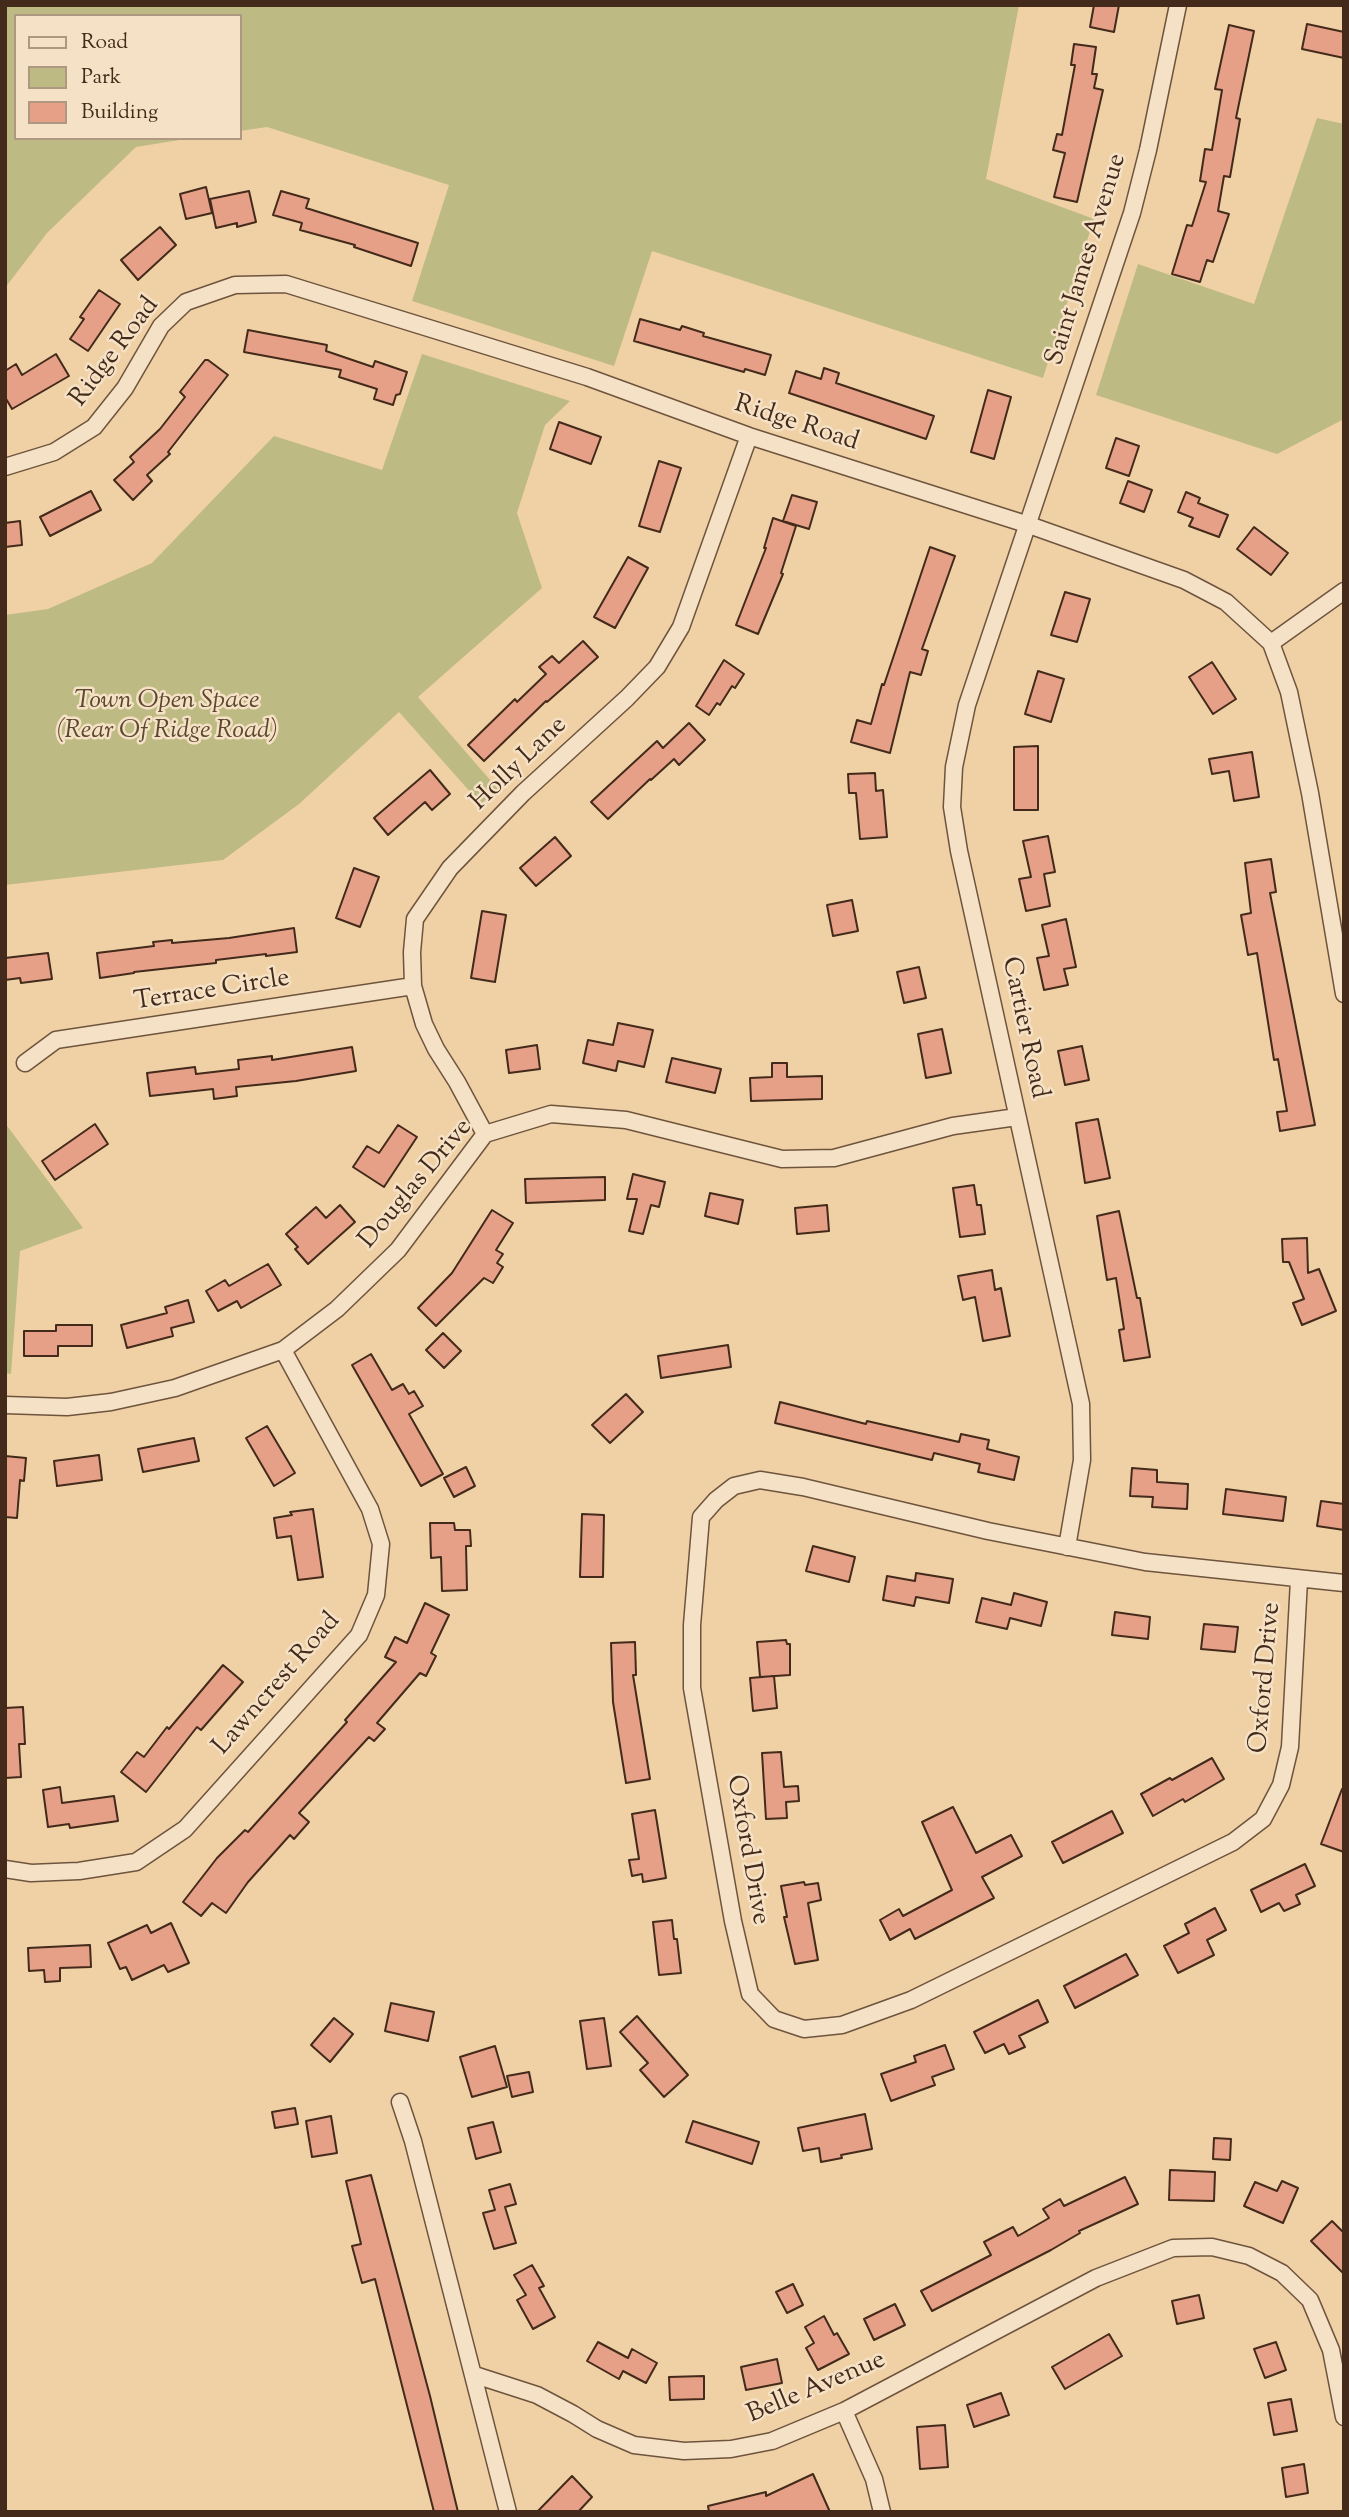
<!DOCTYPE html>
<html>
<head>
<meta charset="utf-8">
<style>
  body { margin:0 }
  #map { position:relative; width:1349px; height:2517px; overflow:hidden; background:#f0d1a6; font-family:"Sorts Mill Goudy",serif }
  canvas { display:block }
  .frame { position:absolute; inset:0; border:7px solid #432a1a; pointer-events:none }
  .legend { position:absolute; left:14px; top:14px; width:228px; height:126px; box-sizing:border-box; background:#f5e1c5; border:2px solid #ae9881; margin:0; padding:9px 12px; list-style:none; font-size:21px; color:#432a1a }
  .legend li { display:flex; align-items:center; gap:14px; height:35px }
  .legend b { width:35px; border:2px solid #ae9881 }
</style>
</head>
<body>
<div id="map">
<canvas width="1349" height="2517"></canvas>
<div class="frame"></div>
<ul class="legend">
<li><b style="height:9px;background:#f5e1c5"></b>Road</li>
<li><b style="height:19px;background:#beba83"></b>Park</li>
<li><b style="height:19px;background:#e5a087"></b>Building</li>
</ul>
</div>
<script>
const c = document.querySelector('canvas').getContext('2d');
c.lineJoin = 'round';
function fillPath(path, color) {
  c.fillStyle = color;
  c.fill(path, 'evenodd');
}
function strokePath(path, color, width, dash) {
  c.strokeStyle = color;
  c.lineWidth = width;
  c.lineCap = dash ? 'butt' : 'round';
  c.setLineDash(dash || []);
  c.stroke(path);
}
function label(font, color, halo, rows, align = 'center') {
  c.font = font + ' "Sorts Mill Goudy",serif';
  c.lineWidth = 5;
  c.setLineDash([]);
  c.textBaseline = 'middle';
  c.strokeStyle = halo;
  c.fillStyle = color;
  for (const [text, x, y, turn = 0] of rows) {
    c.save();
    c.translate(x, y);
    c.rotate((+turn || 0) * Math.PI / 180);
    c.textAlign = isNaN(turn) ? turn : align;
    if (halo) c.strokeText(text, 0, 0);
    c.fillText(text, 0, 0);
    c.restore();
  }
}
fillPath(new Path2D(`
  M5,5h1014l-33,174 108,40 -51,159 -391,-127 -38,115 -202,-65 37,-116 -182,-58 -27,4v-115h-224v122h176l-56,9 -89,86 -42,55z
  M1317,118l27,6v295l-67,35 -181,-59 42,-131 116,40z
  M422,354l148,47 -25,24 -28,88 25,75 -124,109 80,92 -17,15 -82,-92 -100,92 -76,56 -218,25v-270l43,-6 104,-46 122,-127 108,34z
  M5,1123l78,105 -63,23 -9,123 -6,-1z`), '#beba83');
const building = new Path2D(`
  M1094,5h25l-5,27 -24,-5z
  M1307,24l37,8v26l-42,-9z
  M1229,25l25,6 -18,87 4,1 -10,58 -6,-1 -6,35 11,3 -16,48 -6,-2 -7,22 -28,-8 15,-49 5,1 14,-44 -6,-1 5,-32 7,1 10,-60 -7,-1z
  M1074,44l22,3 -4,27h5l-3,14 9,2 -26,112 -23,-5 11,-44 -12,-3 4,-16 5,1 13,-70h-4z
  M206,187l6,26 -26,6 -6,-25z
  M249,191l7,31 -19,5v-4l-21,5 -6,-29z
  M281,191l28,8 -3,9 112,35 -7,23 -57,-19 1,-2 -55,-15 2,-7 -29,-8z
  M160,227l16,18 -38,35 -17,-20z
  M99,290l21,14 -32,47 -18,-12 14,-20 -4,-2z
  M640,319l40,11 2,-4 22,7 -1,3 68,19 -6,20 -20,-6 -1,3 -110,-31z
  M248,330l79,15 -1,6 47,16 2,-6 32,11 -7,22 -4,1 -3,10 -19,-6 3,-10 -38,-12 2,-7 -97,-18z
  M56,354l13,22 -57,33 -7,-12v-26l11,-7 6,11z
  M205,360h3l20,15 -60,77 2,2 -23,21 5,6 -19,19 -19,-20 20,-18 -4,-5 30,-28 25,-32 -5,-5z
  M824,368l15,5 -3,10 98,33 -8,23 -137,-46 7,-22 25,8z
  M988,390l23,7 -17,62 -23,-7z
  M559,422l42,15 -10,27 -41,-15z
  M1116,438l23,8 -10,30 -23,-8z
  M659,461l22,7 -21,64 -21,-6z
  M1128,481l24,9 -8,22 -24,-9z
  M91,491l10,19 -51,26 -10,-19z
  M1186,492l14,6 -2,5 30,12 -9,22 -30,-11 4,-8 -15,-6z
  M792,495l25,7 -8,27 -26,-8z
  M773,518l23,8 -15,47 2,1 -25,60 -22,-9 30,-77h-2z
  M20,521l2,24 -17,2v-24z
  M1254,527l34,26 -17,22 -34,-26z
  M930,547l25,9 -33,93 6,2 -7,24 -11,-3 -20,81 -39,-11 6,-22 14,4 11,-40 2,1z
  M628,557l20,11 -33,60 -21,-11z
  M1065,592l25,7 -13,43 -26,-7z
  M583,641l15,16 -51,45 -1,-1 -62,60 -16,-16 47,-46 2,3 29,-28 -7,-7 13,-11 7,7z
  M724,660l20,14 -9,14 -3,-2 -12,19 -3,-2 -8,12 -13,-9z
  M1212,662l24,37 -23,15 -24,-37z
  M1038,671l26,8 -13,43 -26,-8z
  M689,723l16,17 -26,25 -5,-6 -23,21 -1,-1 -42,40 -17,-17 66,-61 6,7z
  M1038,746v64h-24v-63z
  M1252,752l7,45 -25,4 -5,-30 -17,3 -3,-15z
  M430,770l20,24 -18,16 -7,-8 -37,33 -14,-17z
  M875,773l1,18 7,-1 4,47 -27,2 -4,-46h-7l-1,-19z
  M1048,836l7,36 -11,2 6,32 -24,5 -7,-32 12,-2 -8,-36z
  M555,837l16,19 -35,30 -16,-18z
  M1271,859l5,33 -6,1 45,232 -35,6 -3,-19 10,-1 -9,-52 -4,1 -17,-107 -9,2 -7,-40 10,-2 -6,-50z
  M354,868l25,9 -19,50 -24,-9z
  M852,900l6,31 -25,5 -6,-31z
  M482,911l24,4 -11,67 -24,-4z
  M1066,919l10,48 -12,2 4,16 -24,5 -7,-32 12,-2 -7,-31z
  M294,928l3,24 -31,4v-2l-50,6v3l-82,9v1l-34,5 -3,-25 57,-7 -1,-4 19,-2v3l57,-5z
  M48,953l4,26 -31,4 -1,-5 -15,2v-22z
  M919,967l7,31 -22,5 -7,-31z
  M618,1023l35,7 -9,37 -26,-6 -2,10 -33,-8 5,-23 25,5z
  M942,1029l9,44 -25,5 -8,-44z
  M537,1045l3,24 -31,4 -3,-23z
  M1082,1046l7,34 -24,5 -7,-34z
  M352,1047l4,24 -60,10 -60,6 1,9 -23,3 -1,-10 -63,7 -3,-23 48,-6 1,7 43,-5 -1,-9 34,-4v4z
  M672,1058l49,11 -6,24 -49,-11z
  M772,1063h15v14l35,-1v23l-71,2 -1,-23 22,-1z
  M1098,1119l12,59 -25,5 -9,-60z
  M95,1124l13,20 -53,36 -13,-19z
  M398,1125l19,12 -33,50 -31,-20 14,-21 12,7z
  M633,1174l32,8 -6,25 -8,-2 -8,29 -14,-3 8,-32h-10z
  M605,1177v23l-79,3 -1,-24z
  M974,1185l3,20h4l4,29 -25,3 -7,-49z
  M710,1193l33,7 -5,24 -33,-8z
  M340,1205l15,17 -47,42 -13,-15 3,-2 -12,-13 30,-27 10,11z
  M827,1205l2,26 -32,3 -2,-26z
  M492,1210l21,13 -17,27 7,4 -6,9 6,4 -10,16 -9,-5 -48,48 -18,-18 34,-35z
  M1119,1211l18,87h3l10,59 -26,4 -5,-31 5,-1 -8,-51 -9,2 -10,-64z
  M1307,1238l1,35 11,-4 17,42 -34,14 -9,-22 11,-4 -15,-37h-6l-1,-23z
  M268,1264l13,21 -40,23 -4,-7 -19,10 -12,-20 19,-11 4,6z
  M992,1270l3,20 6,-2 9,48 -27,5 -8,-44 -12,3 -5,-24z
  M188,1300l6,22 -23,6 2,8 -46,12 -6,-23 46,-12 -2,-6z
  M56,1325h36v21h-34v10h-34v-25h32z
  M443,1333l18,18 -17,17 -18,-18z
  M728,1345l3,22 -70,11 -3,-22z
  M371,1354l21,36 11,-6 6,10 5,-3 9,15 -14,8 34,60 -22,12 -69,-121z
  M626,1394l17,18 -33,31 -18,-18z
  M780,1402l86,22 1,-3 92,21 2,-8 28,6 -2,9 32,8 -5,23 -36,-8 2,-8 -46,-11 -2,7 -157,-37z
  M267,1426l28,47 -21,13 -28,-48z
  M194,1438l5,23 -56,11 -5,-23z
  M99,1455l3,25 -45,6 -3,-25z
  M5,1456l21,2 -2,23 -4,-1 -3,38 -12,-1z
  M466,1467l9,19 -21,11 -10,-19z
  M1132,1468l25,2v12l31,2 -1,25 -35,-2 1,-10 -23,-1z
  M1226,1489l60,8 -3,24 -60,-7z
  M1321,1501l23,3v26l-27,-4z
  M313,1509l10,68 -25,3 -7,-44 -14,2 -3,-20 18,-3 -2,-3z
  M582,1514l22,1 -1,62h-23z
  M430,1523h24l1,7h15l1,16h-5l1,44 -25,1 -1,-34 -10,1z
  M813,1546l42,11 -6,25 -43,-11z
  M916,1573l37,6 -4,24 -33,-6 -2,9 -31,-6 4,-24 28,5z
  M1014,1593l33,9 -6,24 -31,-8 -3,11 -31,-7 6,-24 29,7z
  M425,1603l24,12 -18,38 5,3 -10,20 -6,-3 -43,50 8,6 -11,12 -5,-4 -70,76 10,9 -15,17 -4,-4 -42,47 -22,31 -14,-10 -11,13 -18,-14 34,-44 28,-28 3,2 99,-110 -2,-2 51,-58 -11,-5 10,-20 12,6z
  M1115,1612l35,5 -2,22 -36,-4z
  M1204,1624l34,3 -3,25 -34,-3z
  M786,1640l1,4h3v31l-30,2 -3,-35z
  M635,1642l1,33h-3l17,104 -24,4 -13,-81 -2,-59z
  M223,1665l20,17 -42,48 -4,-3 -51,65 -25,-20 16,-20 7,5 23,-30 2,2z
  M774,1676l3,32 -24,3 -3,-33z
  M23,1707l2,37h-6l2,33 -16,1v-70z
  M781,1752l3,35 14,-1 1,15 -13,1 1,16 -21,1 -4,-66z
  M1212,1758l12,21 -39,23 -2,-3 -30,17 -12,-22 29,-16 2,2z
  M60,1787l2,16 52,-7 4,25 -48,7 -1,-4 -21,3 -5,-37z
  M1342,1789h2v63l-23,-8z
  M953,1807l23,46 35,-18 11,21 -40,21 12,21 -79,41 -5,-10 -20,11 -10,-20 19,-11 4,7 49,-26 -30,-68z
  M655,1810l11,68 -23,4 -1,-8 -10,2 -3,-16 10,-1 -7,-45z
  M1112,1811l11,22 -60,30 -11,-21z
  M1305,1864l10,22 -19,9 4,9 -16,7 -5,-8 -18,9 -10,-22z
  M804,1882l1,3 13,-2 3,17 -13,3 10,57 -23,4 -11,-47h3l-6,-31z
  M1215,1908l11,22 -19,10 7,15 -36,18 -14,-27 25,-13 -4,-9z
  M672,1920l2,19h3l4,34 -22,2 -6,-53z
  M171,1923l18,40 -21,9 -4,-7 -32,15 -6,-13 -6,2 -12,-26 39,-18 4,8z
  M90,1945l1,22 -31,1v13l-15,1 -1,-12 -15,1 -1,-23z
  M1126,1954l12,21 -63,33 -11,-22z
  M1038,2000l10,22 -29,14 6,11 -16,7 -5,-10 -19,9 -11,-21z
  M391,2003l43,9 -6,29 -43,-10z
  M637,2016l51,59 -24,22 -24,-27 8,-7 -28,-31z
  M334,2018l19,16 -23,28 -19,-17z
  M604,2018l7,48 -24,3 -7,-48z
  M945,2045l9,24 -22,8 3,8 -44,16 -10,-27 35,-12 -2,-6z
  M495,2046l12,41 -35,10 -12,-40z
  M529,2072l4,20 -21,5 -5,-21z
  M295,2108l3,16 -23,4 -3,-16z
  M865,2114l7,35 -31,6 1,3 -21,4 -2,-14 -16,3 -5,-23z
  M331,2116l6,37 -25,4 -6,-36z
  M693,2121l66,21 -7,22 -66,-22z
  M493,2122l8,30 -25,7 -8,-31z
  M1214,2138l17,1 -1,21 -17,-1z
  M1170,2170l45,2 -1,29 -45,-1z
  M371,2175l59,221 28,116h-24l-59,-233 -13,4 -10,-37 9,-2 -15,-63z
  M1125,2177l13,27 -59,27 1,2 -29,17 -119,61 -11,-20 70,-36 -7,-13 29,-15 5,9 31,-18 -6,-9 17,-10 4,7z
  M1282,2181l16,7 -15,35 -39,-17 11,-24 22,9z
  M510,2184l6,20 -11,3 11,36 -22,6 -11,-36 12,-3 -6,-20z
  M1332,2221l12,12v41l-33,-33z
  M532,2265l12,21 -5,2 16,29 -22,12 -16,-29 9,-5 -12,-20z
  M793,2284l10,21 -16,8 -11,-21z
  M1199,2295l5,23 -27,6 -5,-23z
  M895,2304l10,21 -31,15 -10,-21z
  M824,2316l10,19 3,-2 12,21 -31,16 -12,-22 8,-5 -9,-16z
  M1109,2334l13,22 -57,33 -13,-22z
  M598,2342l30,16 4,-9 25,14 -11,20 -23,-12 -4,8 -32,-18z
  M1276,2342l10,28 -21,8 -11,-29z
  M777,2359l5,24 -36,7 -5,-23z
  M704,2376v23l-34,1 -1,-23z
  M1001,2393l8,22 -35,12 -7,-22z
  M1291,2399l6,32 -23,4 -6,-32z
  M945,2425l3,42 -28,2 -3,-42z
  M1304,2464l4,29 -22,4 -4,-29z
  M813,2474l17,38h-121l-1,-6 58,-14v4z
  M572,2476l20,21 -14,15h-41z`);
fillPath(building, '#e5a087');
strokePath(building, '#432a1a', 2);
const minor = new Path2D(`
  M5,467l49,-15 40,-25 31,-39 36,-62 25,-24 49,-17 51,-1 301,93 162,59 280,89 155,55 42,22 45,41 18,49 21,101 34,201
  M1271,643l73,-52
  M25,1063l31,-23 357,-54
  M485,1134l-28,-52 -21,-33 -12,-25 -11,-38 -1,-34 3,-33 35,-51 73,-75 104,-95 30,-31 24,-40 68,-191
  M5,1405l62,2 44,-5 64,-14 108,-38 54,-41 61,-59 87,-116 66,-20 75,6 156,39 52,-1 119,-32 64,-9
  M1067,1547l15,-87 -1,-56 -122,-553 -7,-44 2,-40 13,-62 165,-492 16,-63 30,-145
  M1299,1580l-9,167 -9,38 -18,34 -30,23 -322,158 -69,25 -38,4 -30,-10 -24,-25 -17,-73 -41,-233v-63l9,-108 15,-17 18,-14 26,-6 43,7 185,44 157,31 199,21
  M5,1869l26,4 48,-2 57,-9 49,-33 174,-194 17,-40 5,-51 -11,-35 -87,-159
  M400,2102l13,39 95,371
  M475,2375l62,20 36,19 24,15 37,16 50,6 47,-2 41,-8 72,-30 252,-133 77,-30 39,-1 37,9 33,17 28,27 21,50 13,67
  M844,2411l30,68 8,33`);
strokePath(minor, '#6e543d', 19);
strokePath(minor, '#f5e1c5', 16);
label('26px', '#432a1a', '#f5e1c5', [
  ["Saint James Avenue",1088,260,-73],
  ["Ridge Road",116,353,-53],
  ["Ridge Road",796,425,18],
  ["Holly Lane",520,765,-44],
  ["Terrace Circle",212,992,-9],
  ["Cartier Road",1023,1028,78],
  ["Douglas Drive",417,1185,-50],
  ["Oxford Drive",1267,1678,-85],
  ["Lawncrest Road",278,1685,-49],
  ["Oxford Drive",746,1850,80],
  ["Belle Avenue",817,2389,-23]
]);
label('italic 26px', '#5c472f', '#f5e1c5', [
  ["Town Open Space",167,703],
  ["(Rear Of Ridge Road)",167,733]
]);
</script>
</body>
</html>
